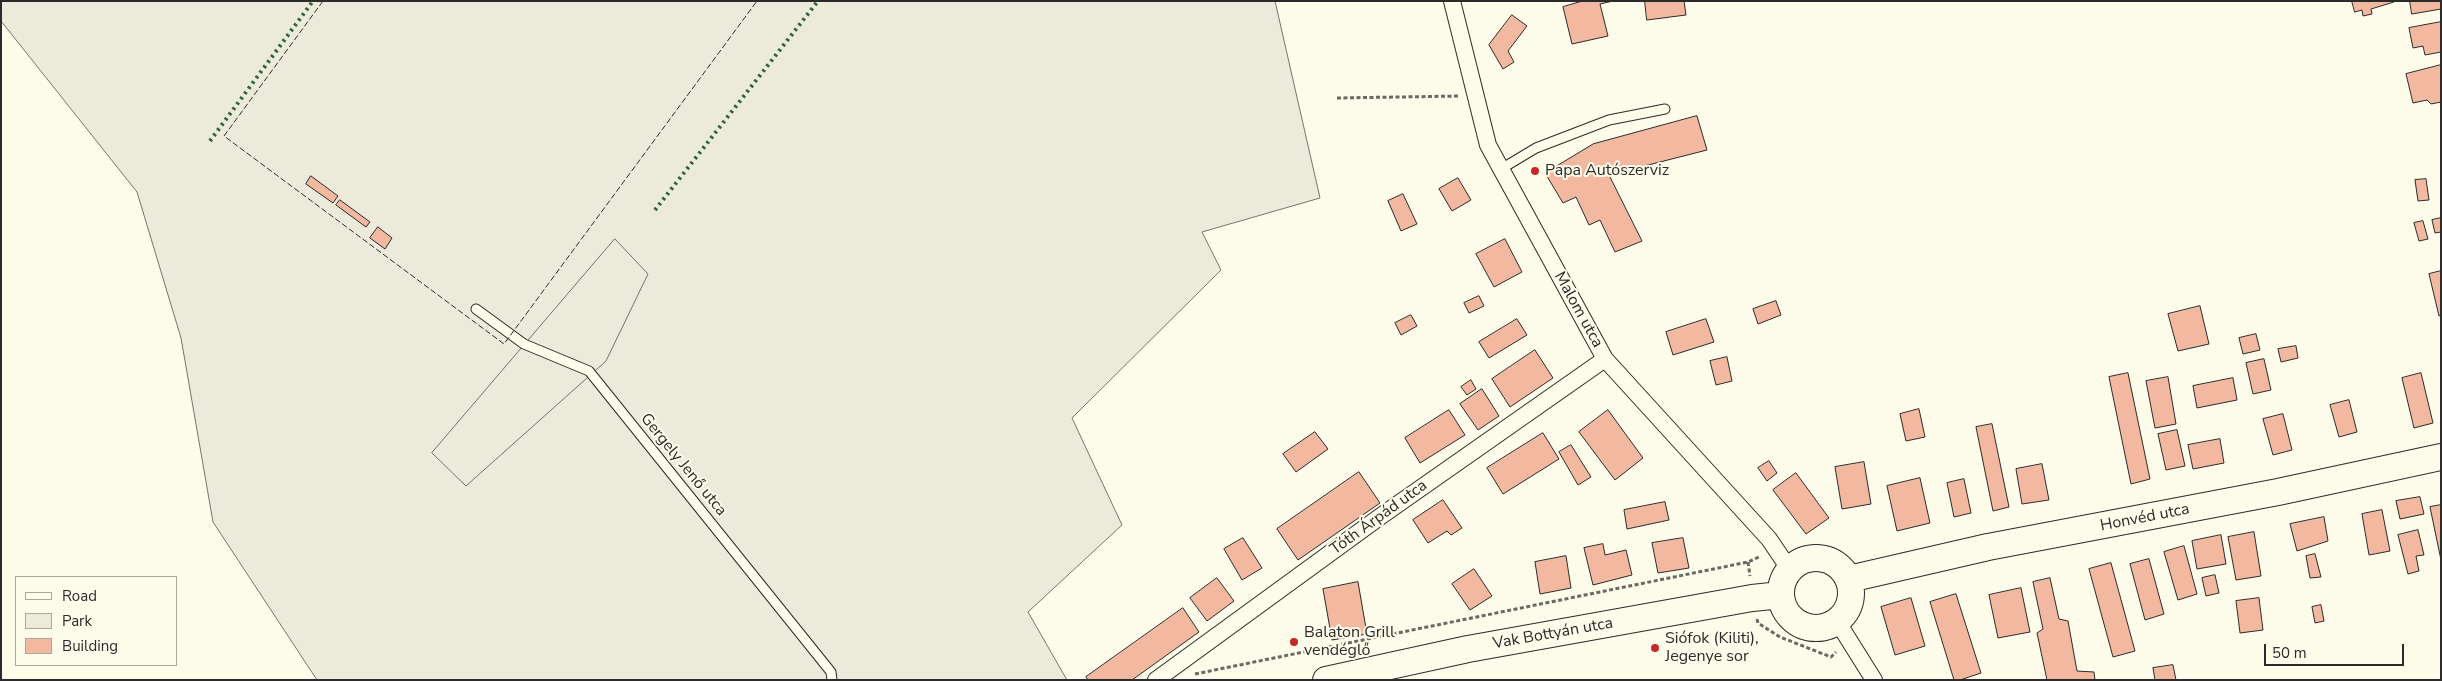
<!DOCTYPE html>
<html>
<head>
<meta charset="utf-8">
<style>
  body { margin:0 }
  #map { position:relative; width:2442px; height:681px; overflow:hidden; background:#fdfbea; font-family:"Nunito Sans",sans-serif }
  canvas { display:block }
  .frame { position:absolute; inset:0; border:2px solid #2b2b2b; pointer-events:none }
  .legend { position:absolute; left:15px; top:576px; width:162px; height:90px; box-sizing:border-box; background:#fdfbea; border:1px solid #a9a89e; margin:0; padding:6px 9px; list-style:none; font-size:15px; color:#2b2b2b }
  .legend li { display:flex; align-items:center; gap:10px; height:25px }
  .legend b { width:25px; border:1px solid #a9a89e }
  .scale { position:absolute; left:2264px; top:644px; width:140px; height:22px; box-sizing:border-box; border:2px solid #2b2b2b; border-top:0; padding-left:6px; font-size:15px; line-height:18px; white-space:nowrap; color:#2b2b2b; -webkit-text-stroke:4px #fdfbea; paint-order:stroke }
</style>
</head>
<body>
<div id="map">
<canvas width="2442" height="681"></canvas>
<div class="frame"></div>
<ul class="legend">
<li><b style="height:6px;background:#fdfbea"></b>Road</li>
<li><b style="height:14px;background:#ecebdb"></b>Park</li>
<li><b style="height:14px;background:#f2b8a0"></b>Building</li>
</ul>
<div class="scale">50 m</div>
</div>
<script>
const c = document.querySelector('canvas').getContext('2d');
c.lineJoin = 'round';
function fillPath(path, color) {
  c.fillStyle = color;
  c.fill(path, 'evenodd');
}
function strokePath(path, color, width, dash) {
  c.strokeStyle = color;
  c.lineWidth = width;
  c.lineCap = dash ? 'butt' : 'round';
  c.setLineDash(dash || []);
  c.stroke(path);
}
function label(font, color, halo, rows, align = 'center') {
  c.font = font + ' "Nunito Sans",sans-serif';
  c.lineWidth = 4;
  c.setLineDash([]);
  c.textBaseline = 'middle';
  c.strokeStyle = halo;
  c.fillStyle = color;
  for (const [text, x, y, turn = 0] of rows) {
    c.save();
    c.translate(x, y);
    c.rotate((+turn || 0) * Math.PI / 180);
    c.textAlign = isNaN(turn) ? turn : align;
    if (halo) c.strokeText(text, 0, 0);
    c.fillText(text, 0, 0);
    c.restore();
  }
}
const green = new Path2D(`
  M1,1h1274l45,197 -118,34 19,38 -149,148 50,107 -94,87 39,68h-750l-104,-158 -32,-184 -44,-146 -136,-171z`);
fillPath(green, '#ecebdb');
strokePath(green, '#74746e', 1);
const parking = new Path2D(`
  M615,239l33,35 -42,87 -140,125 -34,-33z`);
fillPath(parking, '#eceadb');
strokePath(parking, '#74746e', 1);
const building = new Path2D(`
  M1583,1h30l-13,3 8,32 -36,8 -9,-37z
  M1645,1h39l2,14 -39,5z
  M2352,1h41l1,1 -23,7 1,5 -9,2 -1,-6 -7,2z
  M2410,1h31v8l-29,5z
  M1512,15l15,11 -19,25 6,11 -11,7 -14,-24z
  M2441,22v30l-16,3 -2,-9 -10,2 -4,-20z
  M2441,65v37l-10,2 -4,-4 -14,3 -7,-29z
  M1697,116l10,34 -98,25 33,66 -27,11 -15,-32 -11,5 -13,-28 -13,6 -18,-30 48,-29z
  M311,176l27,20 -5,7 -27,-19z
  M1458,178l13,22 -19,11 -13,-22z
  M2426,179l3,21 -11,1 -3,-21z
  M1403,194l14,30 -16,7 -13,-30z
  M340,200l30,22 -4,5 -30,-22z
  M2441,218v14l-6,1 -3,-13z
  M2423,221l5,18 -9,2 -5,-18z
  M378,227l14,11 -7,11 -15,-11z
  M1505,239l17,33 -28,15 -18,-33z
  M2441,271v44l-2,1 -10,-42z
  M1479,296l5,10 -15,7 -5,-10z
  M1776,301l5,14 -23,9 -5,-15z
  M2200,306l9,38 -31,7 -10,-37z
  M1411,315l6,11 -16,9 -6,-12z
  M1517,319l10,16 -38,23 -10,-16z
  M1706,319l8,23 -41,13 -7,-23z
  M2256,334l4,16 -17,4 -4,-16z
  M2296,346l2,12 -17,4 -3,-13z
  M1535,350l18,28 -43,29 -18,-28z
  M1727,357l5,24 -16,4 -6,-24z
  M2264,359l7,31 -18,4 -7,-31z
  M2128,373l22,106 -19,5 -22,-107z
  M2421,373l12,50 -19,5 -12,-50z
  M2168,377l8,47 -21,4 -9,-47z
  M2233,378l4,22 -40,8 -4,-22z
  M1471,380l5,9 -9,6 -6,-8z
  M1482,389l17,27 -21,14 -18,-26z
  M2349,400l8,32 -18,5 -9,-32z
  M1919,409l6,28 -19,4 -6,-27z
  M1449,410l16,25 -45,28 -15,-25z
  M1608,410l35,48 -28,22 -36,-48z
  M2283,414l9,36 -19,5 -10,-36z
  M1992,424l17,83 -16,4 -17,-84z
  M2177,430l8,36 -19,4 -8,-36z
  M1315,432l13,17 -32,23 -13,-18z
  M1543,433l16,26 -56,35 -16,-26z
  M2220,439l4,24 -31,6 -5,-24z
  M1571,445l20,32 -13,8 -19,-33z
  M1769,461l8,12 -10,8 -9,-13z
  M1864,462l7,42 -29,5 -7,-42z
  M2042,464l7,36 -27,4 -6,-35z
  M1359,472l21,31 -82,57 -21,-31z
  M1796,473l33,45 -23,16 -33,-44z
  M1920,478l10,45 -33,8 -10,-45z
  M1964,479l7,34 -17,4 -7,-34z
  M2420,497l4,17 -24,5 -4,-18z
  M1443,500l19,28 -11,7 -4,-4 -19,12 -15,-23z
  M1665,502l4,18 -42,9 -3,-19z
  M2441,505v55l-11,-53z
  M2382,510l8,41 -21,4 -7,-41z
  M2324,517l4,24 -31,10 -7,-27z
  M2418,530l6,25 -8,1 3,15 -11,3 -10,-39z
  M2254,532l7,44 -25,4 -8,-43z
  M2221,535l5,29 -29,5 -5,-28z
  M1243,538l19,30 -20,12 -18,-31z
  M1683,538l6,30 -31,5 -6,-30z
  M1603,544l2,11 21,-5 6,25 -39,10 -9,-37z
  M2184,546l13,48 -19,6 -14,-48z
  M2315,554l6,23 -11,1 -4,-22z
  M1566,556l5,32 -31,6 -5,-32z
  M2149,559l15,55 -19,6 -15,-56z
  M2111,563l24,88 -22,6 -24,-88z
  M1474,569l18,27 -22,14 -18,-26z
  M2215,575l4,18 -13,3 -4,-18z
  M1217,578l17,23 -27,20 -17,-23z
  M2050,578l9,41 9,2 9,50 17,1 1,8h-48l-10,-47 6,-4 -10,-47z
  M1358,582l9,52 -35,6 -9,-51z
  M2021,588l9,44 -32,6 -9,-43z
  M1956,594l25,79 -21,7h-6l-24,-78z
  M1911,598l14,48 -30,9 -14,-48z
  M2259,598l4,32 -23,3 -4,-32z
  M2321,605l3,16 -9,2 -3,-16z
  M1183,608l16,24 -67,48h-44l-2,-3z
  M2173,665l3,15h-21l-2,-12z`);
fillPath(building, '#f2b8a0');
strokePath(building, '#2b2b2b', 1);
const service = new Path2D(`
  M1501,169l35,-21 73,-28 56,-11
  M476,309l48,35 65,27 242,301 1,8`);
const minor = new Path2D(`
  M1452,1l36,144 117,214 164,180 21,31
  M1837,621l37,59
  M1156,680l225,-164 224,-157`);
const primary = new Path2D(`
  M1781 593a35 35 0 1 1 70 0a35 35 0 1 1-70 0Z
  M1849,579l139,-32 290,-55 163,-35
  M1326,680l142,-31 284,-51 29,-3`);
strokePath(service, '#2b2b2b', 11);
strokePath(minor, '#2b2b2b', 18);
strokePath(primary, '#2b2b2b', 28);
strokePath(new Path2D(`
  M1337,98l123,-2
  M1748,562l2,14
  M1757,619l1,4 22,14 51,20 5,-5
  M1195,674l553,-112 13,-6`), '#6a6964', 3, [4, 2.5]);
strokePath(service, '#fdfbea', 9);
strokePath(minor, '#fdfbea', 16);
strokePath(primary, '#fdfbea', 26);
strokePath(new Path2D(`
  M210,141l103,-140
  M655,210l163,-209`), '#34623c', 4, [2.5, 4]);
strokePath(new Path2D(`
  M323,1l-99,135 280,208 253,-343`), '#2b2b2b', 1, [6, 2.5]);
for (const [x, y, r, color] of [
  [1535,171,5,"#c62828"],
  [1294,642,5,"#c62828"],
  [1655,648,5,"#c62828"]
]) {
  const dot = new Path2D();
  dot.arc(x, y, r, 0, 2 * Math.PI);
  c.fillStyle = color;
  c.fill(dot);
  strokePath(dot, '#fdfbea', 2);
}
label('16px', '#2b2b2b', '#fdfbea', [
  ["Papa Autószerviz",1545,171],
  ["Balaton Grill",1304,633],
  ["vendéglő",1304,651],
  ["Siófok (Kiliti),",1665,639],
  ["Jegenye sor",1665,657]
], 'left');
label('16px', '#2b2b2b', '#fdfbea', [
  ["Malom utca",1578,310,61],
  ["Gergely Jenő utca",683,465,51],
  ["Tóth Árpád utca",1379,518,-36],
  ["Honvéd utca",2145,518,-11],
  ["Vak Bottyán utca",1553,634,-10]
]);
</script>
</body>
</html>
